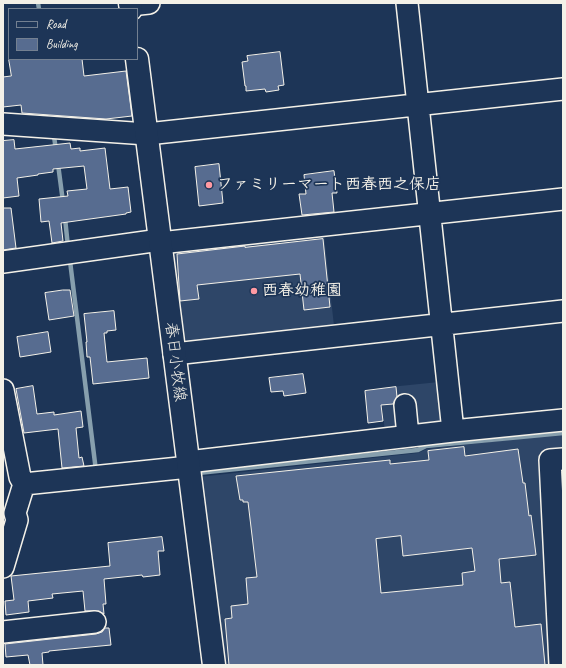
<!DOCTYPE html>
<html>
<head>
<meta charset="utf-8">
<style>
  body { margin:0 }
  #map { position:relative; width:566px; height:668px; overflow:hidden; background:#1d3557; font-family:Caveat,sans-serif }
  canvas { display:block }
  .frame { position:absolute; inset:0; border:4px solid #f4f1e8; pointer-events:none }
  .legend { position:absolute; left:8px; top:8px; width:130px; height:52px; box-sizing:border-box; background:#1d3557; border:1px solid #738091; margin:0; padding:5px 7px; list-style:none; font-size:12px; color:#f4f1e8 }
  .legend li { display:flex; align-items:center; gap:8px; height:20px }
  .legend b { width:20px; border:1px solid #738091 }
</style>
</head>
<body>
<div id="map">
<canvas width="566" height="668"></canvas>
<div class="frame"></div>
<ul class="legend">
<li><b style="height:5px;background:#1d3557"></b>Road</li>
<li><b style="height:11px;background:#576c90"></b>Building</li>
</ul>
</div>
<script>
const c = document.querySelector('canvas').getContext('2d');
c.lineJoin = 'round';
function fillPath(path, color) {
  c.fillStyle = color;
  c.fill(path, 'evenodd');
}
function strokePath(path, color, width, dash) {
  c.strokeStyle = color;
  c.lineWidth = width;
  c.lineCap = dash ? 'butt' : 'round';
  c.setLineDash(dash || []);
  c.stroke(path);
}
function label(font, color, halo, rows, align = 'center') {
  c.font = font + ' Caveat,"Klee One",sans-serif';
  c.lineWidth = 3.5;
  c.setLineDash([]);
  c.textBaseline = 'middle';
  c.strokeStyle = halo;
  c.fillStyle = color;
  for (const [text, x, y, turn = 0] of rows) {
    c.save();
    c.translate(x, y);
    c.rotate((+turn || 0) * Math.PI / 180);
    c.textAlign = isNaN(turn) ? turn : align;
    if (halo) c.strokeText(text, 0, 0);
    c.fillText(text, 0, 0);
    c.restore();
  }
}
fillPath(new Path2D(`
  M324,235l10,91 -145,16 -5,-4 -10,-82 4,-6z
  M439,382l4,39 -4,6 -54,5 -5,-44z
  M563,434v231h-342l-23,-188 220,-24 9,-4z`), '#2e4668');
strokePath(new Path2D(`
  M38,3l1,6
  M54,136l2,15
  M58,164l5,38
  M65,218l3,29
  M70,261l26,210
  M198,473l220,-23 8,-4 137,-13`), '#879fad', 4.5);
const building = new Path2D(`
  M280,52l4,33 -6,1 1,4 -13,2 -1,-3 -19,2v-5h-1l-3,-24 6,-1 -1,-5z
  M9,59h73l2,17 42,-5 6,45 -26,3 -84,-6 -1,-8 -18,2v-30l8,-1z
  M14,140l1,9 55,-6 1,6 9,-1v3l25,-3 5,41 18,-2 3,25 -5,1v1l-65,9 2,18 -11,2 -3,-22 -8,1 -2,-23 29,-3 -1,-5 20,-2 -3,-23 -31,3v3l-15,2v1l-21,3 2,18 -16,2v-57z
  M219,164l4,39 -24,3 -4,-39z
  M334,171l3,22h-5l2,19 -32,3 -3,-21h7l-2,-19z
  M3,208h8l5,40 -13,2z
  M323,239l7,68 -26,3 -4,-36 -103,11 2,14 -19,2 -3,-47 68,-8v1z
  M63,290h7l4,26 -25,4 -4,-27z
  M114,311l2,19 -9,1v2h-3l3,29 40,-4 2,20 -56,6 -3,-27h-3l-1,-15h1l-3,-28z
  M48,332l3,20 -31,5 -3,-20z
  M303,374l3,19 -22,3 -1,-5 -12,1 -2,-14z
  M33,386l4,28 17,-2v3l27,-4 2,16 -7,1 3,30 3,-1 2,9 -22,2 -4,-39 -34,4 -8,-44z
  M396,387l1,10 -4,7 -12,1 2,16 -15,2 -3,-32z
  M464,447l1,9 53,-7 5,34h2l4,33 2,-1 5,40 -37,4 2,24 9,-1 5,45 26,-3 4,41h-316l-4,-46 7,-1 -1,-12 17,-2 -2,-26 11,-1 -9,-75h-5v-2h-3l-4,-24 154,-16v4l39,-4 -1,-9zM401,536l2,20 69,-8 3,23 -13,2 1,12 -82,8 -5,-54z
  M162,537l2,14h-6l2,24 -17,2 -1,-2 -38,4 2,25h-3l1,10 -5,-3h-14l-2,-20 -31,3 1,4 -25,3 1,11 -23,3 -1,-14 9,-1 -3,-24 99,-10 -2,-23z
  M105,628h4l2,17 -62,6v1l-7,1 1,12h-13l-2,-10 -22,2 -1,-13 91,-10 6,-2z`);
fillPath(building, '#576c90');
strokePath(building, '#f4f1e8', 1);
const minor = new Path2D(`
  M407,3l46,428
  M130,5l19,-2
  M3,124l144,10 416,-45
  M160,243l403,-44
  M3,262l157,-22
  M174,354l389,-43
  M3,390l17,87 4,7 -9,29 2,7 -14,47
  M405,405l3,31
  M188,462l265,-31 110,-11
  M24,484l165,-17
  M3,632l92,-10
  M560,665l-10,-205 13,-1`);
const major = new Path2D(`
  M130,3l1,6
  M137,59l77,606`);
strokePath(minor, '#f4f1e8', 24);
strokePath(major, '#f4f1e8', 25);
strokePath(minor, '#1d3557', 21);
strokePath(major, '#1d3557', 22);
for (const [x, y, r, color] of [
  [209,185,4,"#ff9aa2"],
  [254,291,4,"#ff9aa2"]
]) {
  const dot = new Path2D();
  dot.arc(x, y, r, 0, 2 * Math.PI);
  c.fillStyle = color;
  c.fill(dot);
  strokePath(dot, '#1d3557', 1.5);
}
label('bold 16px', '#f4f1e8', '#1d3557', [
  ["ファミリーマート西春西之保店",217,185],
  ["西春幼稚園",262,291]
], 'left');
label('16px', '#f4f1e8', '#1d3557', [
  ["春日小牧線",175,362,83]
]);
</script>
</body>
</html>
